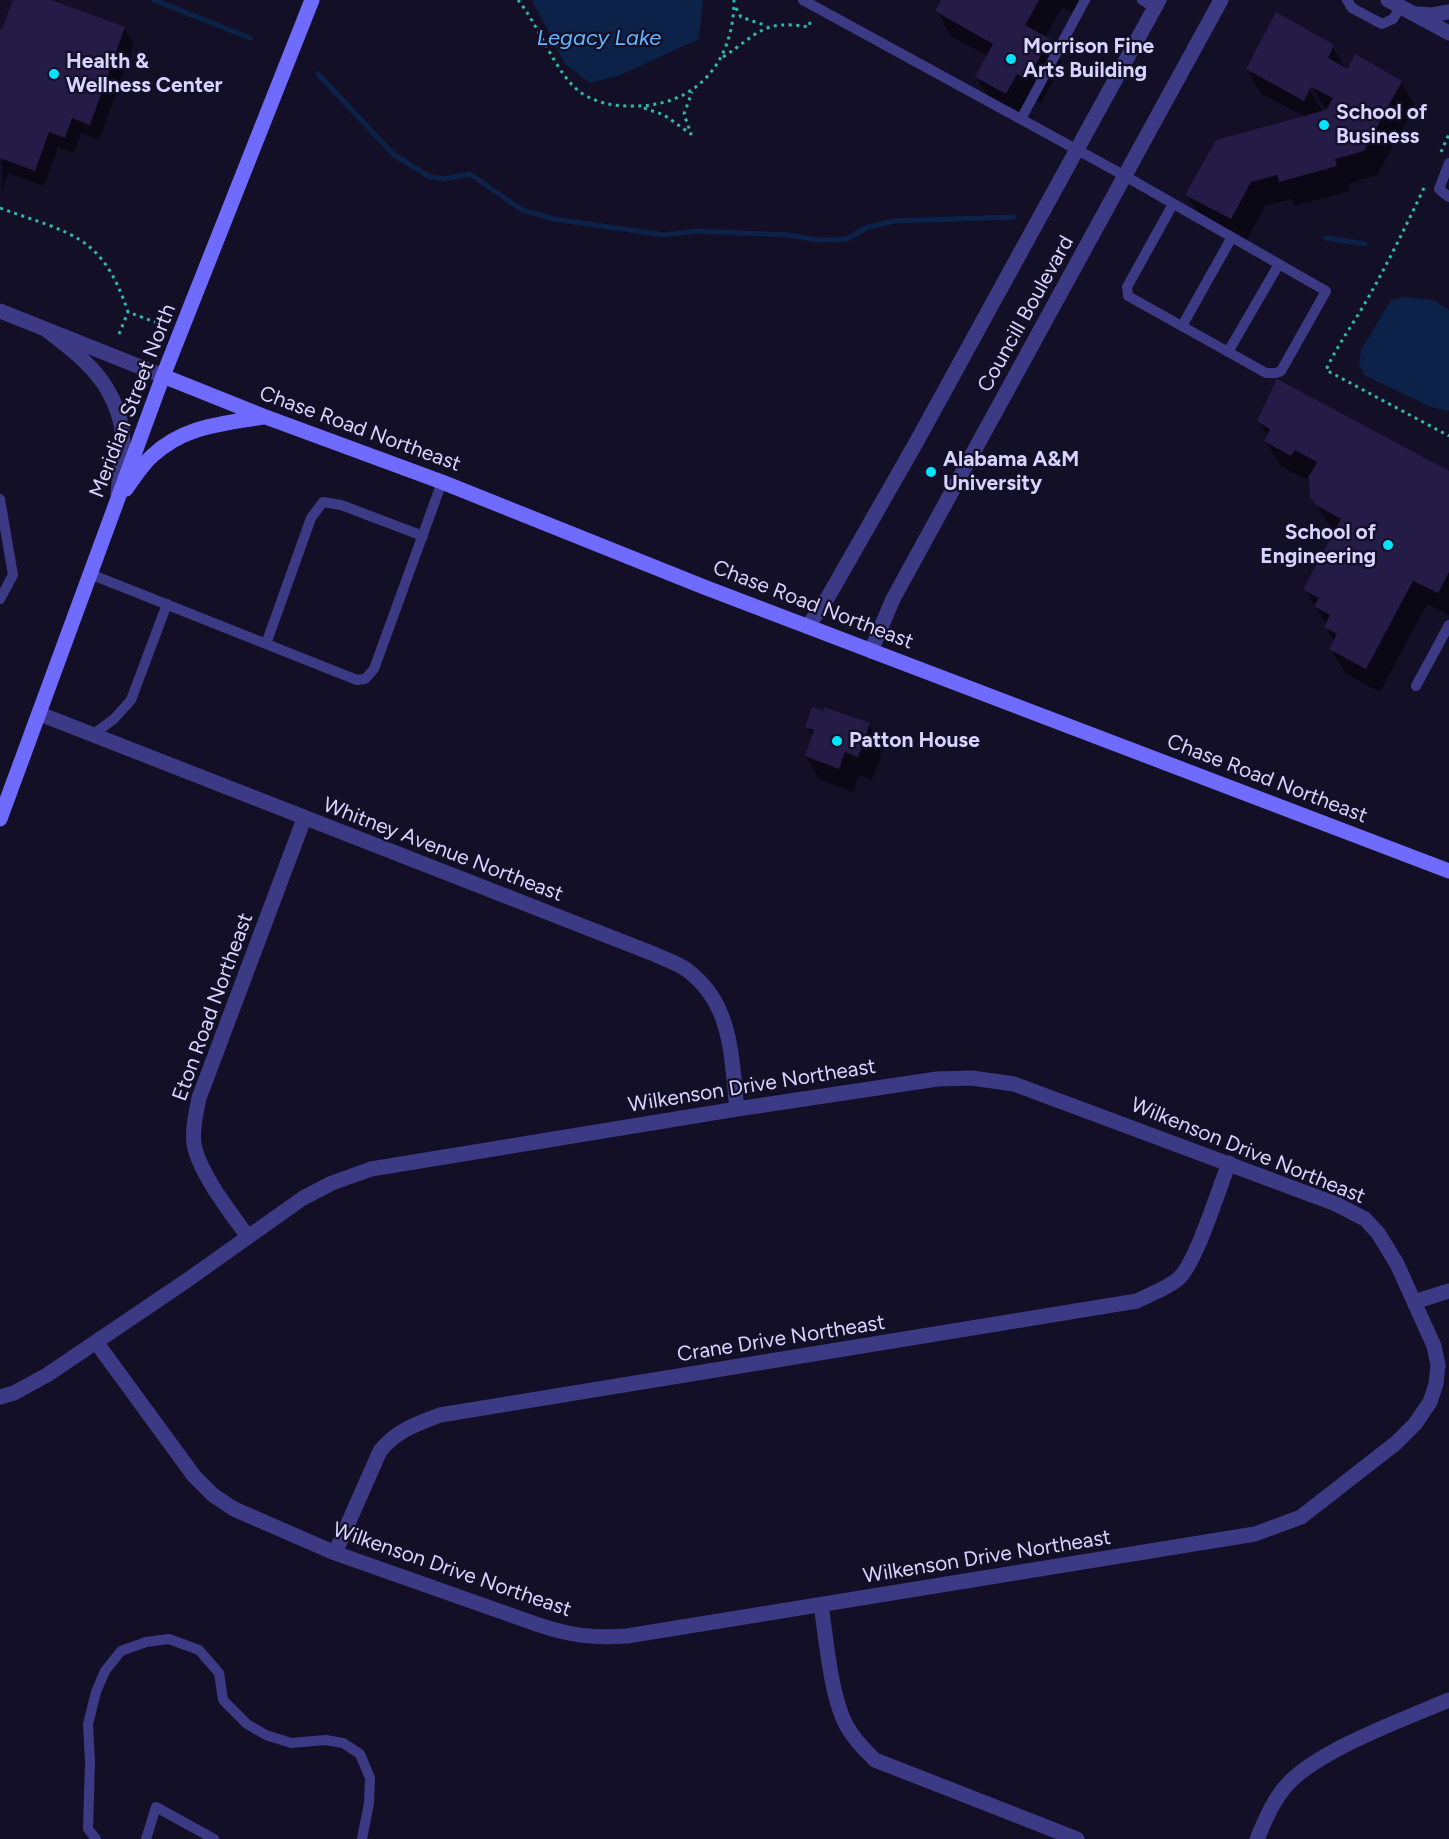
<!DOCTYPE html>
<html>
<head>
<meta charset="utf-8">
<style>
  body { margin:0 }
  canvas { display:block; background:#130f26 }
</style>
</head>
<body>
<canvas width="1449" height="1839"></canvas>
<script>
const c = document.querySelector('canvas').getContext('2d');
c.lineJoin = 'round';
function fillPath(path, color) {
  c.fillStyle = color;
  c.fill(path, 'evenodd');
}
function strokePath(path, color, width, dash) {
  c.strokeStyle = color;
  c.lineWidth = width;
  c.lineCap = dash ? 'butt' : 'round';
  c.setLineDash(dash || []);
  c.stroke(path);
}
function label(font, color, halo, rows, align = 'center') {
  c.font = font + ' Figtree,sans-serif';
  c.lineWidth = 4.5;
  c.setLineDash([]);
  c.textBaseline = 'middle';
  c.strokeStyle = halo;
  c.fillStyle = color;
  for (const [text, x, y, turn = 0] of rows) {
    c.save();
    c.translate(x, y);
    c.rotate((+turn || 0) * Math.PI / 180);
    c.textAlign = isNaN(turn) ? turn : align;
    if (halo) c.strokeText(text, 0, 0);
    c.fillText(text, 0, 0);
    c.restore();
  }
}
fillPath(new Path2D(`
  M532,0h171l-4,39 -81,37 -28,7 -25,-19z
  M1404,297l29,3 16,10v101l-18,-4 -67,-32 -5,-11 2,-14 30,-50z`), '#0c2248');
fillPath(new Path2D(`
  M14,0h32l78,28 10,16 -35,96 -18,-7 -7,20 -16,-6 -14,39 -36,-13 -6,19 -2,-162 3,1z
  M943,0h146l-9,17 -18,-10 -17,31 3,2 14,24 -21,39 -10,-5 -11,20 -30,-17 -14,-24 12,-21 -37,-20 -14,-25z
  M1332,46l14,23 55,13 14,25 -38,68 -29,9 2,7 -55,15 -4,-7 -26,7 -20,37 -44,-23 -14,-25 119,-78 -45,-23 -14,-25zM1308,80l19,32h-4l-18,-30z
  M1259,421l190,51v143l-22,-11 -47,88 -35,-19 -14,-24 3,-7 -8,-15 1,-2 -22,-35 31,-58 -10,-11 -15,-25 1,-21 -3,-1 -3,6 -26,-15 -14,-24 2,-4z
  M869,725l14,24 -11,31 -13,-5 -6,17 -33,-12 -14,-24 7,-18 -6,-11z`), '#0007');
strokePath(new Path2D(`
  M154,0l96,38
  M318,74l76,81 36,22 14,2 26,-5 52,36 32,9 110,16 33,-4 91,4 29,5 30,-1 21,-12 26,-6 120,-4
  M1326,238l39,6`), '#0c2248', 5);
fillPath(new Path2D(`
  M13,0h38l74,27 -35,98 -18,-7 -7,20 -16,-6 -14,39 -35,-13v-130l2,1z
  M941,0h98l-14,25 25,14 -23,41 -10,-6 -11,20 -31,-17 18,-33 -58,-33z
  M1276,12l58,33 -6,13 20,11 7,-15 47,27 -38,70 -29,8 2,7 -58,16 -2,-7 -26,7 -20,37 -46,-24 31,-55 110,-30 7,-12 -22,-11 -7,14 -58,-32z
  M1277,379l172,92v101l-11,21 -25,-12 -47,88 -37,-20 8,-15 -13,-7 6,-12 -16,-9 5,-8 -16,-8 38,-71 -25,-14 -6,-8 -1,-20 8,-15 -22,-12 -4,6 -27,-15 6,-12 -13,-8z
  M812,707l11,4 1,-4 46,16 -12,34 -13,-5 -6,17 -34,-13 9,-26 -9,-3z`), '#241b47');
strokePath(new Path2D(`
  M518,0c21,25 39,78 65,94 15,9 30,12 47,12 65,2 104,-43 104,-106
  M736,8l5,9 26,9
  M723,57c35,-23 40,-38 86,-30l2,-9
  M644,108l20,7 27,19 -7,-20 8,-22
  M1441,152l8,-18
  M1424,188c-19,40 -38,79 -60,117 -13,22 -27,41 -38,65l123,66
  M0,208c71,26 102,26 128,104l27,10
  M119,334l9,-22`), '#2fb8b0', 3, [3, 4.5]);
strokePath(new Path2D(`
  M803,0l322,176 201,115 -45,80 -5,2h-10l-138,-77 -1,-9 46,-83
  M1142,0l13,8
  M1347,0l5,8 30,16 11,-5 8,-12
  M1021,119l64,-119
  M1449,163l-10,26 10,8
  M1182,326l50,-89
  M1228,352l51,-88
  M0,499l13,76 -13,24
  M90,574l267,106 8,-1 9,-10 68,-187
  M266,644l45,-126 12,-16 18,3 82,31
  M1416,686l33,-61
  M92,735l22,-16 17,-19 36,-96
  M96,1839l-8,-10 2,-67 -2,-38 8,-32 9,-21 16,-20 25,-9 23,-3 30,11 20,23 4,27 24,24 19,11 25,8 35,-3 17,3 17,11 10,24 -1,25 -7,36
  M146,1839l10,-32 58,32`), '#3d3a85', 10);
strokePath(new Path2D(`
  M1388,0l61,33
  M1418,14l14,1 17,-3
  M0,311l163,65
  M48,331c36,28 65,50 74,98 3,16 -3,48 -4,65
  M808,626l20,-29 89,-156 242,-441
  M871,651l22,-52 328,-599
  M40,714l614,240c10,5 24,9 33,16 46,34 44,87 50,139
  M248,1237c-17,-24 -45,-59 -53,-88 -4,-15 1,-36 4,-51l105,-279
  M1414,1302l35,-11
  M0,1397l14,-4 33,-18 139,-94 117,-83 29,-15 39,-14 366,-60 200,-30 35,-1 42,6 322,120 29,15 13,14 19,31 37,82 4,19 -2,19 -6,18 -15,22 -19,19 -95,74 -46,17 -628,102c-34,2 -55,0 -88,-11l-204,-72 -101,-44 -21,-14 -19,-19 -98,-134
  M335,1553l45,-102c16,-20 36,-27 60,-36l697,-114c13,-7 29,-12 41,-22 18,-15 41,-91 51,-116
  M821,1605c5,32 10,96 27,123 7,13 17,22 27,32l202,79
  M1257,1839c8,-18 15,-37 29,-53 30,-35 118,-67 163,-86`), '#3d3a85', 15);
strokePath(new Path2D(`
  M163,376l100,40 179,66 262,105 745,284
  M126,489c8,-11 16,-24 26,-33 32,-30 69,-32 111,-39
  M0,819l163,-443 149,-376`), '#6f6bff', 15);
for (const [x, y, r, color] of [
  [1011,59,6,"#00e5ff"],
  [54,74,6,"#00e5ff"],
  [1324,125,6,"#00e5ff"],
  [931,472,6,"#00e5ff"],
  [1388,545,6,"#00e5ff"],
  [837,741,6,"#00e5ff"]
]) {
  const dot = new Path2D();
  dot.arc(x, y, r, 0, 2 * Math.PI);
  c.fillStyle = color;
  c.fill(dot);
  strokePath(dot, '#130f26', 2);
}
label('bold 21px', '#d9d4ff', '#130f26', [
  ["Morrison Fine",1023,47],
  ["Arts Building",1023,71],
  ["Health &",66,62],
  ["Wellness Center",66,86],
  ["School of",1336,113],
  ["Business",1336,137],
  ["Alabama A&M",943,460],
  ["University",943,484],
  ["School of",1376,533,"right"],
  ["Engineering",1376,557,"right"],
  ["Patton House",849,741]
], 'left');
label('21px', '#d9d4ff', '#130f26', [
  ["Councill Boulevard",1026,314,-61],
  ["Meridian Street North",133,401,-69],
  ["Chase Road Northeast",360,429,20],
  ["Chase Road Northeast",813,605,21],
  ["Chase Road Northeast",1267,779,21],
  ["Whitney Avenue Northeast",443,850,21],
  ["Eton Road Northeast",213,1007,-70],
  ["Wilkenson Drive Northeast",752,1086,-9],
  ["Wilkenson Drive Northeast",1248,1151,22],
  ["Crane Drive Northeast",781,1339,-9],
  ["Wilkenson Drive Northeast",987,1557,-9],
  ["Wilkenson Drive Northeast",452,1570,19]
]);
label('italic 22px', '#62b6ff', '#130f26', [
  ["Legacy Lake",599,39]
]);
</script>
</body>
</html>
